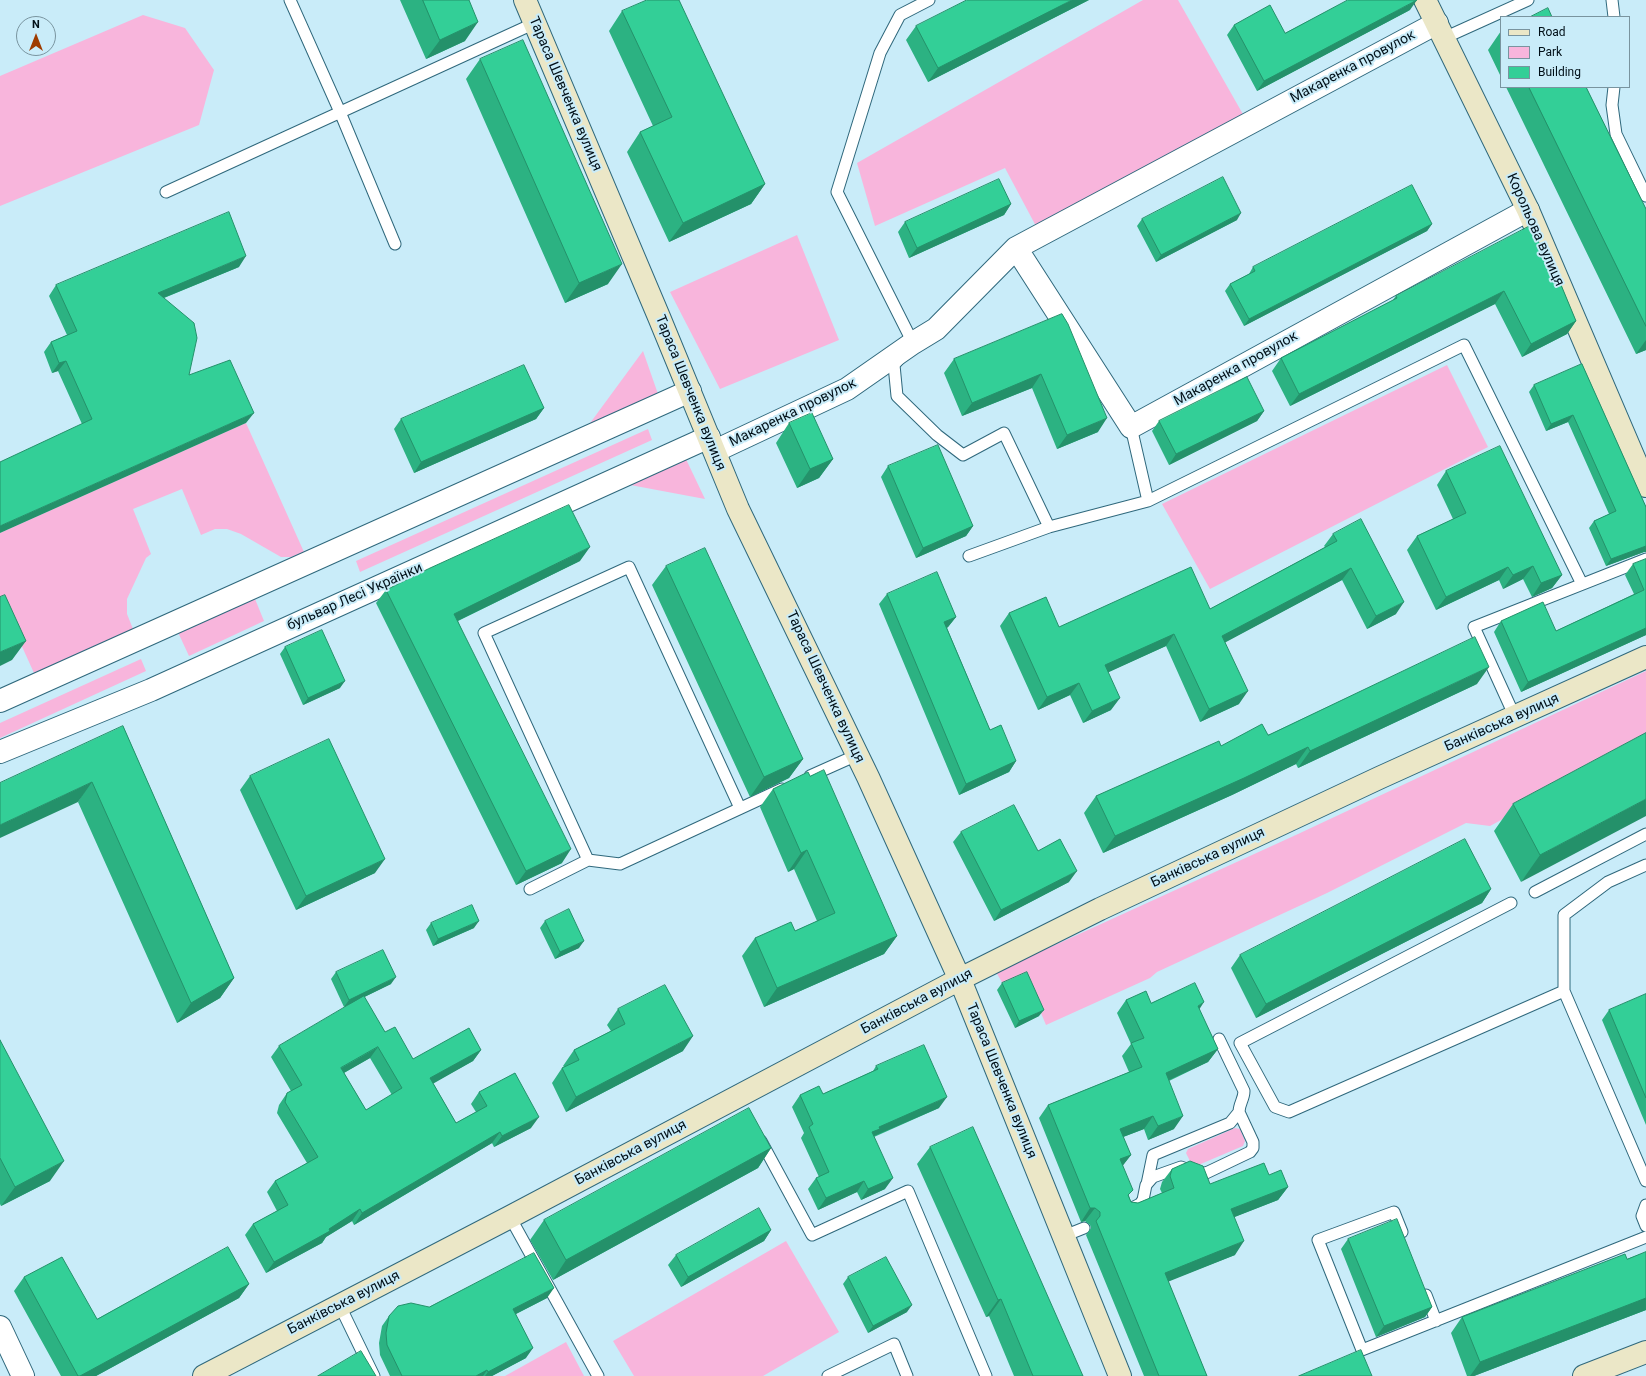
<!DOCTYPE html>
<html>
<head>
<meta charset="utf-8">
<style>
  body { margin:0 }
  #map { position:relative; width:1646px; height:1376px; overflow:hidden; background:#c9ecf9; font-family:Roboto,sans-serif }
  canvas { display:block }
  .legend { position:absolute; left:1500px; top:16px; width:130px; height:72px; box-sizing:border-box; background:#c9ecf9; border:1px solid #79949f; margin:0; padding:5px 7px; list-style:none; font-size:12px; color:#000f17 }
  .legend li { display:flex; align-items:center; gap:8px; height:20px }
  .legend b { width:20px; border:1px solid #79949f }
  .north { position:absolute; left:16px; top:16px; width:40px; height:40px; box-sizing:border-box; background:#c9ecf9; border:1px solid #79949f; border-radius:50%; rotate:0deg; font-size:11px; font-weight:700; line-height:16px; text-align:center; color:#000f17 }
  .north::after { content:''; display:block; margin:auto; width:14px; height:18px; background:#9e3c00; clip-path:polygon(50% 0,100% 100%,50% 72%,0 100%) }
</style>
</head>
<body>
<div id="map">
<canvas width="1646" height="1376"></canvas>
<ul class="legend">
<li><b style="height:5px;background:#ebe7c7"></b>Road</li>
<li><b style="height:11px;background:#f8b5dc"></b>Park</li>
<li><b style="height:11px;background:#33cf97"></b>Building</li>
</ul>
<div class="north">N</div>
</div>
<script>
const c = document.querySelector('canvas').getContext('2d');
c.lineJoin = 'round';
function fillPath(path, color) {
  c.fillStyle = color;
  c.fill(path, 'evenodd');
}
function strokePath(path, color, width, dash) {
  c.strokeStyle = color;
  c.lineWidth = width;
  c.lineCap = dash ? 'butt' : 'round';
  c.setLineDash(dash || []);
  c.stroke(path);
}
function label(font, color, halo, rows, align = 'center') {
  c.font = font + ' Roboto,sans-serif';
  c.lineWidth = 4;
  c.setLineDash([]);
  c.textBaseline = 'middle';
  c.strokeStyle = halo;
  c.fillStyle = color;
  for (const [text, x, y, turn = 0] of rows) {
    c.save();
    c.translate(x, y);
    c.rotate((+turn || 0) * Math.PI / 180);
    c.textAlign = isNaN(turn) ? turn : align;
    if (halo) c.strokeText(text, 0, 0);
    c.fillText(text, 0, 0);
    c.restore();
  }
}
fillPath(new Path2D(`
  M1143,0h35l66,116 -207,112 -32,-60 -130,58 -18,-63z
  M143,15l42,13 29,42 -15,55 -199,81v-130z
  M797,235l42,105 -119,49 -50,-97z
  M643,351l15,43 -73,36z
  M1447,365l41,82 -278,142 -48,-85z
  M246,423l58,129 -13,5h-10l-40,-23 -14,-5h-12l-14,6 -19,-46 -49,20 18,45 -5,4 -19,41v15l6,15 -99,44 -34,-75v-65z
  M648,429l4,11 -292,132 -4,-11z
  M684,455l21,44 -80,-15z
  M253,594l11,27 -75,35 -13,-28z
  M141,659l5,12 -146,67v-15z
  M1646,671v71l-156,84 -24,-3 -139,70 -170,79 -7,6 -104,47 -21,-50 -22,9 -7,-12 302,-138z
  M1235,1128l5,1 5,12 -2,5 -47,20 -4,-1 -6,-12 2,-4z
  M786,1241l53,91 -76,44h-129l-21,-35z
  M566,1342l18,34h-79z`), '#f8b5dc');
const lane = new Path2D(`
  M290,0l50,112 55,132
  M929,0l-29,15 -20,38 -43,139 76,151 -19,22 3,31 40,39 26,20 41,-22 45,94
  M1612,0l2,17
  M1444,38l84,-38
  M1614,87l-2,18 4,29 30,62
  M166,192l369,-169
  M1131,427l17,74
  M969,556l80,-29 99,-26 316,-156 118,239
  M1515,717l-41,-90 172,-68
  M810,776l47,-21
  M588,860l-104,-227 145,-66 111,241
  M530,889l58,-29 32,4 162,-75
  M1535,892l111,-58
  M1511,903l-271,140 35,64 14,5 275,-121 82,190
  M1564,991v-76l44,-33 38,-17
  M761,1141l51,94 96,-44 78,185
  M1147,1184l6,-29 77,-32 9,-11
  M1646,1205l-4,11 4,10
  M1130,1209l10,-5 3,-4 3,-15 7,-8 28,-10 13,5 12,1 44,-21 3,-4v-6l-14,-30c0,-8 5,-13 5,-21l-25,-52
  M510,1217l88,159
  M1402,1232l-8,-20 -76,28 44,110 284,-113
  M1064,1236l20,-8
  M1426,1295l10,26
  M340,1306l34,70
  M828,1376l66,-32 13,32`);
const street = new Path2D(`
  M1016,248l421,-225
  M715,451l132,-62 66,-46 23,-14 80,-81 115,179 397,-217
  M0,701c229,-105 461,-205 690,-310
  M0,752l151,-62 558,-253
  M0,1327l23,49`);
const secondary = new Path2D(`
  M525,0l134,317 79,192 130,268 93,205 159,394
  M1425,0l103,210 118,276
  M204,1376l306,-159 450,-238 140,-70 279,-131 267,-121
  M1584,1376l62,-24`);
strokePath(lane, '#2f687c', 13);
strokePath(street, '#2f687c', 24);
strokePath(secondary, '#2f687c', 24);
strokePath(lane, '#fff', 11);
strokePath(street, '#fff', 22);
strokePath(secondary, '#ebe7c7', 22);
fillPath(new Path2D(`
  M400,0h69l-4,41 -39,18z
  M1089,0l-161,82 -22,-42 10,-14z
  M1410,10l-153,81 -30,-56 7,-10 51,8z
  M622,11l143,173 -14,20 -82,38 -42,-90 13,-20 13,-6 -44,-95z
  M1501,31v46l-13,-27z
  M480,59l128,225 -43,19 -99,-224z
  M1506,87h80l60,122v141l-10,4z
  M1011,204l-7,11 -95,43 -11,-26 7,-10z
  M1142,219l95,1 -81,42 -19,-36z
  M1432,224l-5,7 -183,95 -19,-35 5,-7 19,-10 4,-7z
  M239,267l-75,31 25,77 57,48 -164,1 -24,-53 -6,2 -8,-21 7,-10 16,-7 -18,-39 7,-11z
  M1559,280l17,41 -9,13 -45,23 -27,-53 -205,102 -18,-35 9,-13 111,-57 4,-5z
  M1062,314l36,118 -41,17 -25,-61 -70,28 -18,-43 10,-14z
  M1582,364l64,143v45h-2l-38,14 -17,-38 5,-7 15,-7 -41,-92 -22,9 -17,-39 5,-7z
  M544,408l-8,11 -122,54 -20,-44 7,-10z
  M1264,411l-7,10 -88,44 -17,-34 7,-10z
  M789,423l44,36 -14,19 -22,10 -21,-45z
  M888,466l85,60 -7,10 -50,22 -35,-81z
  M1446,471l116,104 -10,13 -20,9 -9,-18 -20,10 -4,-9 -63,30 -29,-60 10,-14 36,-17 -16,-34z
  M1333,534l63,80 -29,15 -25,-49 -117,62 14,62 -39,18 -34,-76 -58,26 3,38 -28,13 -13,-28 -32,15 -38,-84 9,-13 50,14 151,-18 115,-62 -1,-1z
  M1646,559v76l-125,57 -27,-60 7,-11 55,10 78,-37 -9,-19 8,-11z
  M580,561l-122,60 104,242 -46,22 -140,-282 10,-13z
  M666,566l137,193 -14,19 -39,19 -98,-212z
  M887,594l69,23 -8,10 -1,1 43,102 26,31 -7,11 -50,23 -80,-191z
  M285,647l55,41 -37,17 -23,-51z
  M1477,684l-179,84 -2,-4 -64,31 -129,58 -19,-40 12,-17 125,-50z
  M123,726l111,252 -14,20 -43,25 -99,-221z
  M1646,733l-125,149 -27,-51 19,-27z
  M250,776l125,97 -79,37 -56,-120z
  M773,789l124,147 -13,18 -120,53 -22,-51 13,-18 40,-7 22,-10 -23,-52 -6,3 -28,-65z
  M961,832l77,19 31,31 -75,39 -41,-79z
  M1491,889l-9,14 -226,115 -25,-50 9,-13z
  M545,921l34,27 -24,11 -15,-31z
  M431,923l43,5 -41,18 -7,-16z
  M336,972l55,12 -27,13 21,35 28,27 68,-9 -8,11 -40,22 23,40 20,-11 -5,-8 8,-12 52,36 -37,19 -2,-4 -138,82 -2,-4 -26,16 -4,6 -56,30 -21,-38 8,-11 24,-13 -10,-19 8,-11 32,-18 -30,-50 2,-8 8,-12 4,-2 -20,-34 8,-11 75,-44 -10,5 -13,-28zM370,1058l22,37 -26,15 -22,-37z
  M1002,983l37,33 -24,12 -18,-38z
  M1646,994v131l-44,-105 7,-10z
  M1126,1000l73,9 19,40 -10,13 -39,19 5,48 -26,11 -4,-11 -21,8 8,18 -9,11 7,30 2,6 7,1 24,-10 -2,-4 2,-7 10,-13 38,15 59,-9 19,12 -10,13 -44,17 1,38 -67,26 39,95h-63l-58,-141 5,-7 -1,-3 -5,-4 -4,1 -42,-104 9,-13 81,-33 -7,-16 9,-12 -14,-31z
  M618,1009l65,42 -117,61 -14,-29 10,-15 2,-1 -1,-1 11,-16 37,-19 -4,-6z
  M0,1040l50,141 -49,25 -1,-2z
  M876,1066l63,42 -65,29 11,52 -24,11 -4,-8 -39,18 -10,-21 8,-11 3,-1 -18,-39 3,-5 -12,-26 8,-12 23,-1 50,-23z
  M930,1147l153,229h-69l-25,-60 -3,1 -69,-153z
  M771,1148l-13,20 -205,112 -23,-40 14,-20z
  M771,1230l-7,11 -83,46 -13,-22 8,-10z
  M1348,1239l84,68 -7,10 -49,20 -35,-88z
  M1646,1252v58l-172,66h-7l-16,-43 11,-16 165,-58z
  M24,1277l73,42 152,-35 -10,14 -143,78h-35l-47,-85z
  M848,1277l59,35 -39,21 -25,-49z
  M547,1298l-31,16 10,44 -34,18h-102l-10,-21 -1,-12 3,-17 7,-10 40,-9z`), '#2cb282');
fillPath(new Path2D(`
  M1072,0h17l-161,82 10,-14z
  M1417,0l-7,10 -153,81 7,-10z
  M478,22l-13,19 -39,18 14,-19z
  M765,184l-14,20 -82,38 14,-19z
  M1011,204l-7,11 -95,43 8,-10z
  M1241,213l-4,7 -81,42 5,-7z
  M1432,224l-5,7 -183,95 5,-7z
  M246,256l-7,11 -88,36 7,-10z
  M622,264l-14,20 -43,19 14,-20z
  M1504,291l-9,13 -205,102 9,-12z
  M1576,321l-9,13 -45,23 9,-13z
  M1646,340v10l-10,4z
  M66,361l-8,10 -6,2 7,-10z
  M1041,374l-9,14 -70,28 10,-13z
  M544,408l-8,11 -122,54 7,-11z
  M1264,411l-7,10 -88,44 7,-11z
  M254,413l-8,10 -246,110v-7z
  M1573,415l-5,7 -22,9 5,-7z
  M1107,418l-9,14 -41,17 10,-14z
  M833,459l-14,19 -22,10 13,-19z
  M973,526l-7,10 -50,22 7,-10z
  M1646,546v6h-2l-38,14 5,-7z
  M590,547l-10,14 -135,66 9,-13z
  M1533,566l-10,13 -20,10 10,-14z
  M1508,567l-9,13 -63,30 10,-13z
  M1351,568l-9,12 -129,69 9,-13z
  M1562,575l-10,13 -20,9 9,-14z
  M1404,602l-8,12 -29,15 9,-13z
  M956,617l-8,10 -11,6 7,-11z
  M1646,628v7l-125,57 7,-10z
  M1174,634l-8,12 -70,32 9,-13z
  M26,641l-14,19 -12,6v-14z
  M1489,667l-12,17 -179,84 12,-17z
  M345,681l-5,7 -37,17 5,-7z
  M1079,683l-9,12 -32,15 9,-13z
  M1248,691l-9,13 -39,18 9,-13z
  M1120,698l-9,12 -28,13 9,-12z
  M1308,747l-12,17 -64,31 -129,58 12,-17z
  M803,759l-14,19 -39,19 14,-20z
  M1016,761l-7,11 -50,23 7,-11z
  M92,782l-14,20 -78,36v-13z
  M1646,799v17l-125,66 19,-27z
  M571,849l-9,14 -46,22 10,-14z
  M807,850l-13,19 -6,3 13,-19z
  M385,859l-10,14 -79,37 10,-14z
  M1077,871l-8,11 -75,39 7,-11z
  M1491,889l-9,14 -226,115 10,-14z
  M479,921l-5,7 -41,18 5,-7z
  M897,936l-13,18 -120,53 13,-19z
  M584,941l-5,7 -24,11 5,-7z
  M396,977l-5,7 -47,23 5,-7z
  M234,978l-14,20 -43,25 14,-20z
  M1204,1002l-9,14 3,-10z
  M1044,1010l-5,6 -24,12 4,-7z
  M693,1036l-10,15 -117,61 10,-15z
  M378,1047l-8,11 -37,21 8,-11z
  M1218,1049l-10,13 -52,24 10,-13z
  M481,1050l-8,11 -51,29 8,-12z
  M947,1097l-8,11 -65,28 -2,4v-8l7,-5z
  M1153,1116l-9,13 -34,13 10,-13z
  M1183,1116l-9,13 -26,11 10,-14z
  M539,1117l-8,11 -37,19 8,-11z
  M500,1132l-8,11 -138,82 8,-12z
  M771,1148l-13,20 -205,112 13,-20z
  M1131,1155l-10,13 -1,-9z
  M64,1161l-14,20 -49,25 14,-19z
  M893,1178l-8,11 -24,11 7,-11z
  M864,1181l-7,11 -39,18 8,-12z
  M1288,1187l-10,13 -56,22 9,-13z
  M1090,1208h5l-10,13 -4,1z
  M360,1209l-8,12 -26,16 -4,6 -56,30 8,-11z
  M771,1230l-7,11 -83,46 7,-10z
  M1244,1241l-9,14 -80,32 10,-14z
  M249,1284l-10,14 -143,78h-16z
  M554,1288l-7,10 -41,21 7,-10z
  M1646,1298v12l-172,66h-4l10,-14z
  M1001,1299l-12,17 -3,1 12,-17z
  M912,1305l-5,7 -39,21 5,-7z
  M1432,1307l-7,10 -49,20 8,-11z
  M533,1348l-7,10 -34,18h-7l3,-4z
  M487,1370l-4,6h-7z`), '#24916a');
const building = new Path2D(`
  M423,0h46l9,22 -38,18z
  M647,0h32l86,184 -82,39 -43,-91 32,-15 -50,-106z
  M967,0h105l-134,68 -22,-42z
  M1348,0h69l-153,81 -30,-56 36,-20 15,28z
  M1548,8l4,9h-22z
  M523,40l99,224 -43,19 -99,-224z
  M1529,87h57l60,122v117z
  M1223,177l18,36 -80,42 -19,-36z
  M999,179l12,25 -94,44 -12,-26z
  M1412,185l20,39 -183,95 -19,-35 25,-13 -2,-4z
  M229,212l17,44 -88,37 36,30 3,15 -8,37 41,-15 24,53 -254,113v-64l92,-43 -26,-58 -7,2 -8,-21 26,-11 -21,-46z
  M1530,226l29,54 17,41 -45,23 -27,-53 -205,103 -18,-36 116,-60 -1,-2z
  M1062,314l6,10 39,94 -40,17 -26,-61 -69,29 -18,-44z
  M1582,364l64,143v39l-35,13 -17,-38 22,-10 -43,-96 -22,9 -17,-39z
  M524,365l20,43 -123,54 -20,-43z
  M1247,377l17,34 -88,43 -17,-33z
  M812,413l21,46 -23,10 -21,-46z
  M938,445l35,81 -50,22 -35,-82z
  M1500,446l62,129 -21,8 -8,-17 -20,9 -5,-8 -62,30 -29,-61 49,-23 -20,-42z
  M569,505l21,42 -136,67 117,235 -45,22 -140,-281 42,-21z
  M1361,519l43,83 -28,14 -25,-48 -129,68 26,55 -39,18 -35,-75 -69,31 15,33 -28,13 -13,-28 -32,14 -38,-84 37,-16 13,30 132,-60 19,42 127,-68 -4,-7z
  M705,548l98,211 -39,18 -98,-211z
  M1646,559v69l-118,54 -27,-61 42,-19 13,29 88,-41 -11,-26z
  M937,572l19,45 -12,5 46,108 11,-5 15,36 -50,23 -79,-190z
  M5,595l21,46 -26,11v-55z
  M322,630l23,51 -37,17 -23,-51z
  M1475,637l14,30 -179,84 -2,-4 -64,31 -129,58 -19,-40 123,-55 2,5 41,-22 6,11z
  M123,726l111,252 -43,25 -99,-221 -92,43v-42z
  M1646,733v66l-106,56 -27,-51z
  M329,739l56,120 -79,37 -56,-120z
  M824,770l73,166 -120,52 -22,-50 36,-16 4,9 40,-18 -28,-63 -6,3 -28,-64 35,-17 2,4z
  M1014,805l24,46 22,-12 17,32 -76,39 -40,-78z
  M1465,839l26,50 -225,115 -26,-49z
  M472,905l7,16 -41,18 -7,-16z
  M569,909l15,32 -24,11 -15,-31z
  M383,950l13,27 -47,23 -13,-28z
  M1027,972l17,38 -25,11 -17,-38z
  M1195,983l9,19 -6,4 20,43 -52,24 17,43 -25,10 -5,-10 -33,13 11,26 -11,4 13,31 -5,5 3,7 7,1 36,-15 -4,-12 2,-7 18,-8 13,5 7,18 54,-21 5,12 12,-5 7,17 -57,22 13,32 -79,32 42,103h-48l-63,-155 4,-5v-4l-5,-4h-5l-42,-103 94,-38 -11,-24 13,-5 -18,-38 20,-9 5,12z
  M665,985l28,51 -117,61 -14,-29 17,-8 -5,-10 51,-26 -7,-15z
  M1646,994v104l-37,-88z
  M364,996l21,36 10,-5 18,32 56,-31 12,22 -51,28 26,45 31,-17 -8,-14 36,-19 24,44 -37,19 -2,-4 -138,81 -2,-4 -31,20 1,2 -56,31 -21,-38 35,-19 -13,-24 43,-24 -33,-55 2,-9 15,-8 -23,-39zM378,1047l24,41 -36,22 -25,-42z
  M0,1040l64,121 -49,26 -15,-29z
  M924,1045l23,52 -68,30 1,2 -8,3 21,46 -25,11 -4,-8 -38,17 -10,-20 13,-6 -20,-45 4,-3 -13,-29 19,-9 4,8 55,-25 -2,-3z
  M749,1108l22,40 -205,112 -22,-40z
  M973,1127l110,249h-50l-32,-77 -3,1 -68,-153z
  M759,1208l12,22 -83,47 -12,-22z
  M1397,1219l35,88 -48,19 -36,-87z
  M228,1247l21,37 -169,92h-2l-54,-99 38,-20 35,62z
  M1646,1252v46l-166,64 -18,-45 163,-63 2,5z
  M534,1253l20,35 -41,21 20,39 -45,24 -1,-2 -11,6h-74l-15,-31 -1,-12 3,-17 9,-10 13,-3 18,4z
  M886,1257l26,48 -39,21 -25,-49z
  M1361,1350l11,26h-73z
  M361,1351l15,25h-58z`);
fillPath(building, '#33cf97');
strokePath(building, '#24916a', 1);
label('14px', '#000f17', '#c9ecf9', [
  ["Макаренка провулок",1353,67,-28],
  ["Тараса Шевченка вулиця",565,94,67],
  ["Корольова вулиця",1535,230,66],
  ["Макаренка провулок",1236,369,-29],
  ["Тараса Шевченка вулиця",690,393,68],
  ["Макаренка провулок",793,413,-26],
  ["бульвар Лесі Українки",355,597,-24],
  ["Тараса Шевченка вулиця",825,687,65],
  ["Банківська вулиця",1502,723,-24],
  ["Банківська вулиця",1208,858,-25],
  ["Банківська вулиця",917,1002,-28],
  ["Тараса Шевченка вулиця",1001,1081,68],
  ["Банківська вулиця",631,1153,-28],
  ["Банківська вулиця",344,1303,-27]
]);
</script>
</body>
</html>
